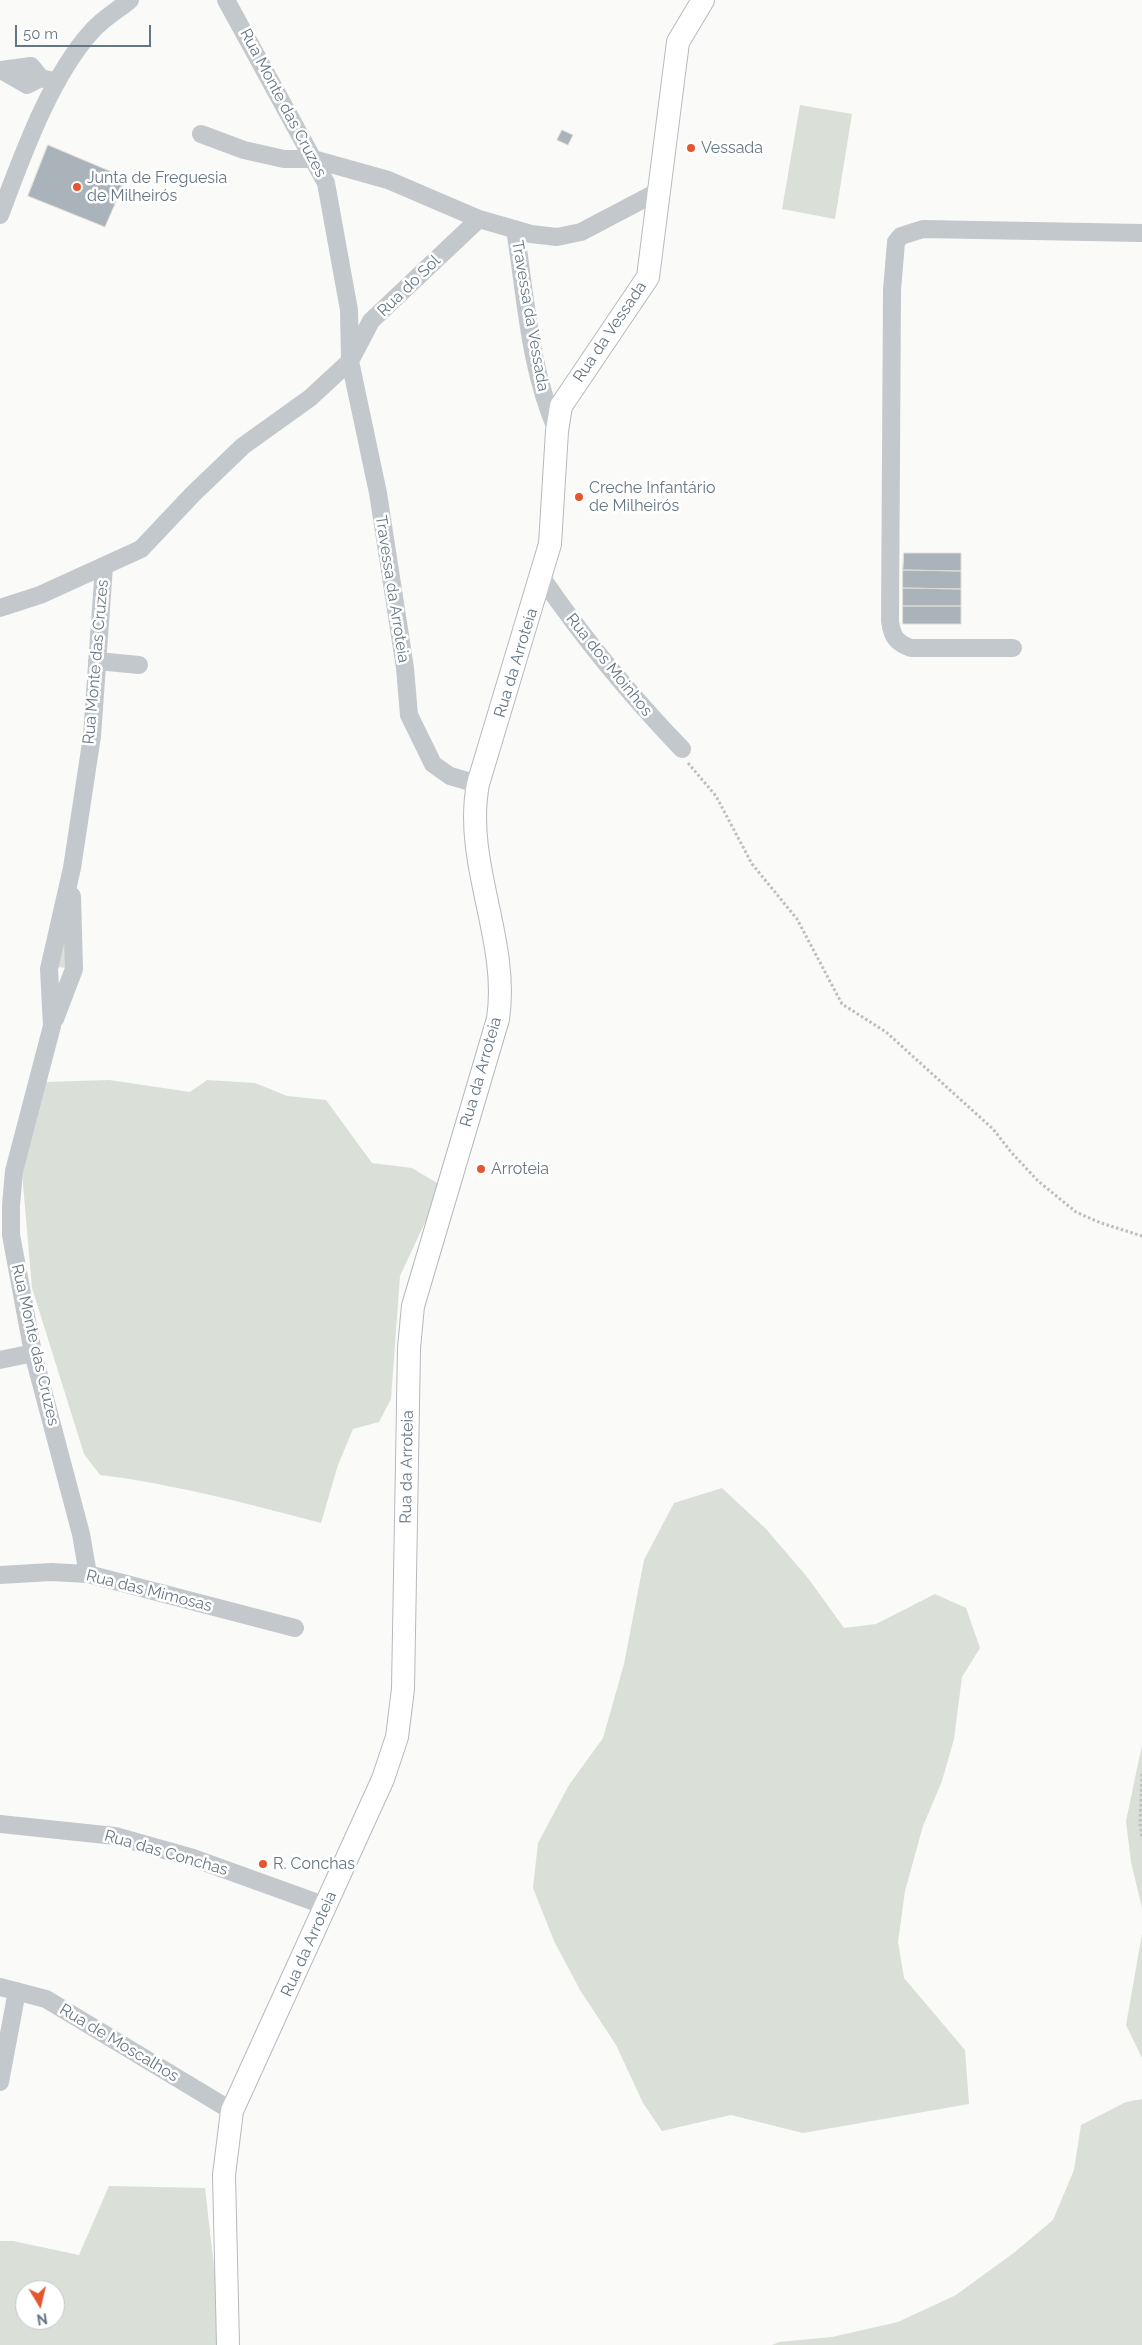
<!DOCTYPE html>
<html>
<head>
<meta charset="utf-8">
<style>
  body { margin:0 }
  #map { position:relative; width:1142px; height:2345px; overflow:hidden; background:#fafaf8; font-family:Raleway,sans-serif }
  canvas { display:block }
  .north { position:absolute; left:15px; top:2280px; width:50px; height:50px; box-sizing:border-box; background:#fff; border:1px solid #c1c8cd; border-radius:50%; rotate:171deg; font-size:14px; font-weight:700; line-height:20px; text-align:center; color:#657683 }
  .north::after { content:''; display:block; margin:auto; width:18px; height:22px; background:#e4572e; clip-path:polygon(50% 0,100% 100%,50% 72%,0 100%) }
  .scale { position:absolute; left:15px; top:25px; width:136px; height:22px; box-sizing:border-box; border:2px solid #657683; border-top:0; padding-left:6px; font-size:15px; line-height:18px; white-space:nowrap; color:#657683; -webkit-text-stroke:4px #fff; paint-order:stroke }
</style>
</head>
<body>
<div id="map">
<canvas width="1142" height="2345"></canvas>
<div class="north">N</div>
<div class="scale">50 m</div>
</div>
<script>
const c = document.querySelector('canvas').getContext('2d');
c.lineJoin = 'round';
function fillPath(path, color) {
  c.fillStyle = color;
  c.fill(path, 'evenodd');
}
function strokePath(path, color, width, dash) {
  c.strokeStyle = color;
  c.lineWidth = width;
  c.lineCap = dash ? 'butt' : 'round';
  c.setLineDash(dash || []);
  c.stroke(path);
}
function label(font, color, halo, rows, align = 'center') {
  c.font = font + ' Raleway,sans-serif';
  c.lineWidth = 5;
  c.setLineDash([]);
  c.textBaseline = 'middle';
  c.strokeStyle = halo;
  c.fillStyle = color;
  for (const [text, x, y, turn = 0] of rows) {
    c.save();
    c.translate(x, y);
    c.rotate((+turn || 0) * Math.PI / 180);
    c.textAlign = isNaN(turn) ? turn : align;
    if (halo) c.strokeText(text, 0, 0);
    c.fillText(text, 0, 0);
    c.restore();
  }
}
fillPath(new Path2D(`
  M800,105l52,9 -17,105 -53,-10z
  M65,930l1,38 -8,-1z
  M109,1080l81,12 17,-12 48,3 32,13 39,4 46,63 40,5 30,18 -42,90 -9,123 -12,23 -26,7 -15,36 -17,58c-73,-19 -145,-39 -221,-48l-16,-21 -52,-166 -11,-127 25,-79z
  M722,1488l44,41 42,49 36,50 32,-4 59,-30 31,14 14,40 -18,29 -8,62 -12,42 -19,45 -18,65 -7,51 6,36 61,72 4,54 -166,29 -72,-18 -69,16 -19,-28 -27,-58 -36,-55 -26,-49 -21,-53 5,-45 31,-58 34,-47 21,-74 20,-104 30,-57z
  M1142,1745v163l-11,-46 -5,-41z
  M1142,1934v124l-16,-33z
  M1142,2099v246h-370l7,-3 53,-5 66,-15 58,-27 59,-43 38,-32 21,-50 7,-45 45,-23z
  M109,2186l96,2 13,114 1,43h-219v-104h13l66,14zM25,2290h30v30h-30z`), '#dadfd7');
const building = new Path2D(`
  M562,130l11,5 -5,10 -11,-5z
  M48,145l78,33 -21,49 -77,-31z
  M904,553h57v18l-58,-1z
  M903,570l58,1v18l-58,-1z
  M903,588l58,1v17h-58z
  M903,606h58v18h-58z`);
fillPath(building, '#aab3b9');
strokePath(building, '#dcdcda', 1);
const major = new Path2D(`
  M228,2345l-4,-170 8,-64 151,-332 14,-42 6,-48 6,-341 4,-42 85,-287c12,-79 -35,-156 -20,-235l72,-240 7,-113 4,-25 87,-129 30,-235 25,-42`);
strokePath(major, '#b5babe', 24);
strokePath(new Path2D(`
  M688,763l28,33 36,68 45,55 45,85 44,28 107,97 18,23 27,29 38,31 25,11 41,13
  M1142,1774l-2,48 2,17`), '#bbbfc2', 3, [2.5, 2.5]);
strokePath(new Path2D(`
  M226,0l100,183 23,127 1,51 28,132 27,175 4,47 24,49 17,12 28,8
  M0,70l31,-4 10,12 16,4
  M1,70l26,15 14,-7
  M201,134l43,16 40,9h29l75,21 91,39 52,15 26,3 24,-5 78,-41
  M0,215c22,-58 50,-138 92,-184 10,-12 26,-21 38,-31
  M515,229c11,69 14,138 42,202
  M542,578c44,64 86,115 140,171
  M0,608l40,-13 101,-46 52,-55 50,-48 67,-48 40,-37 21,-40 108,-102
  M1013,648h-102c-15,-5 -19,-12 -21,-27l2,-331 4,-48 5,-6 22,-7 219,4
  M97,661l42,4
  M55,1019l19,-50 -2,-73
  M0,1360l33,-7
  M88,1574l-7,-40 -48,-181 -22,-118v-30l3,-34 38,-145 -3,-57 23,-101 20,-132 12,-170
  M0,1575l51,-3 37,2 207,54
  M0,1824l115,12 78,22 133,48
  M0,1987l46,12 186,112
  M0,2082l17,-91`), '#c3c8cc', 18);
strokePath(major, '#fff', 22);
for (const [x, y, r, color] of [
  [691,148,5,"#e4572e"],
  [77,187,5,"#e4572e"],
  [579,497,5,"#e4572e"],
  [481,1169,5,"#e4572e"],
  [263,1864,5,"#e4572e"]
]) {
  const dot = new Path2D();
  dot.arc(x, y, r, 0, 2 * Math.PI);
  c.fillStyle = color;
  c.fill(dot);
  strokePath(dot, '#fff', 2);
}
label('16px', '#657683', '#fff', [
  ["Rua Monte das Cruzes",283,103,62],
  ["Rua do Sol",409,286,-44],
  ["Travessa da Vessada",530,316,80],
  ["Rua da Vessada",610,332,-56],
  ["Travessa da Arroteia",392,589,81],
  ["Rua Monte das Cruzes",96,662,-85],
  ["Rua da Arroteia",516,663,-73],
  ["Rua dos Moinhos",609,665,51],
  ["Rua da Arroteia",481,1072,-74],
  ["Rua Monte das Cruzes",35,1345,77],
  ["Rua da Arroteia",407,1467,-89],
  ["Rua das Mimosas",149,1591,14],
  ["Rua das Conchas",166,1853,16],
  ["Rua da Arroteia",309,1944,-66],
  ["Rua de Moscalhos",119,2043,31]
]);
label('16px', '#657683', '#fff', [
  ["Vessada",701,148],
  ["Junta de Freguesia",87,178],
  ["de Milheirós",87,196],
  ["Creche Infantário",589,488],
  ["de Milheirós",589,506],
  ["Arroteia",491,1169],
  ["R. Conchas",273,1864]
], 'left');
</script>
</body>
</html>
